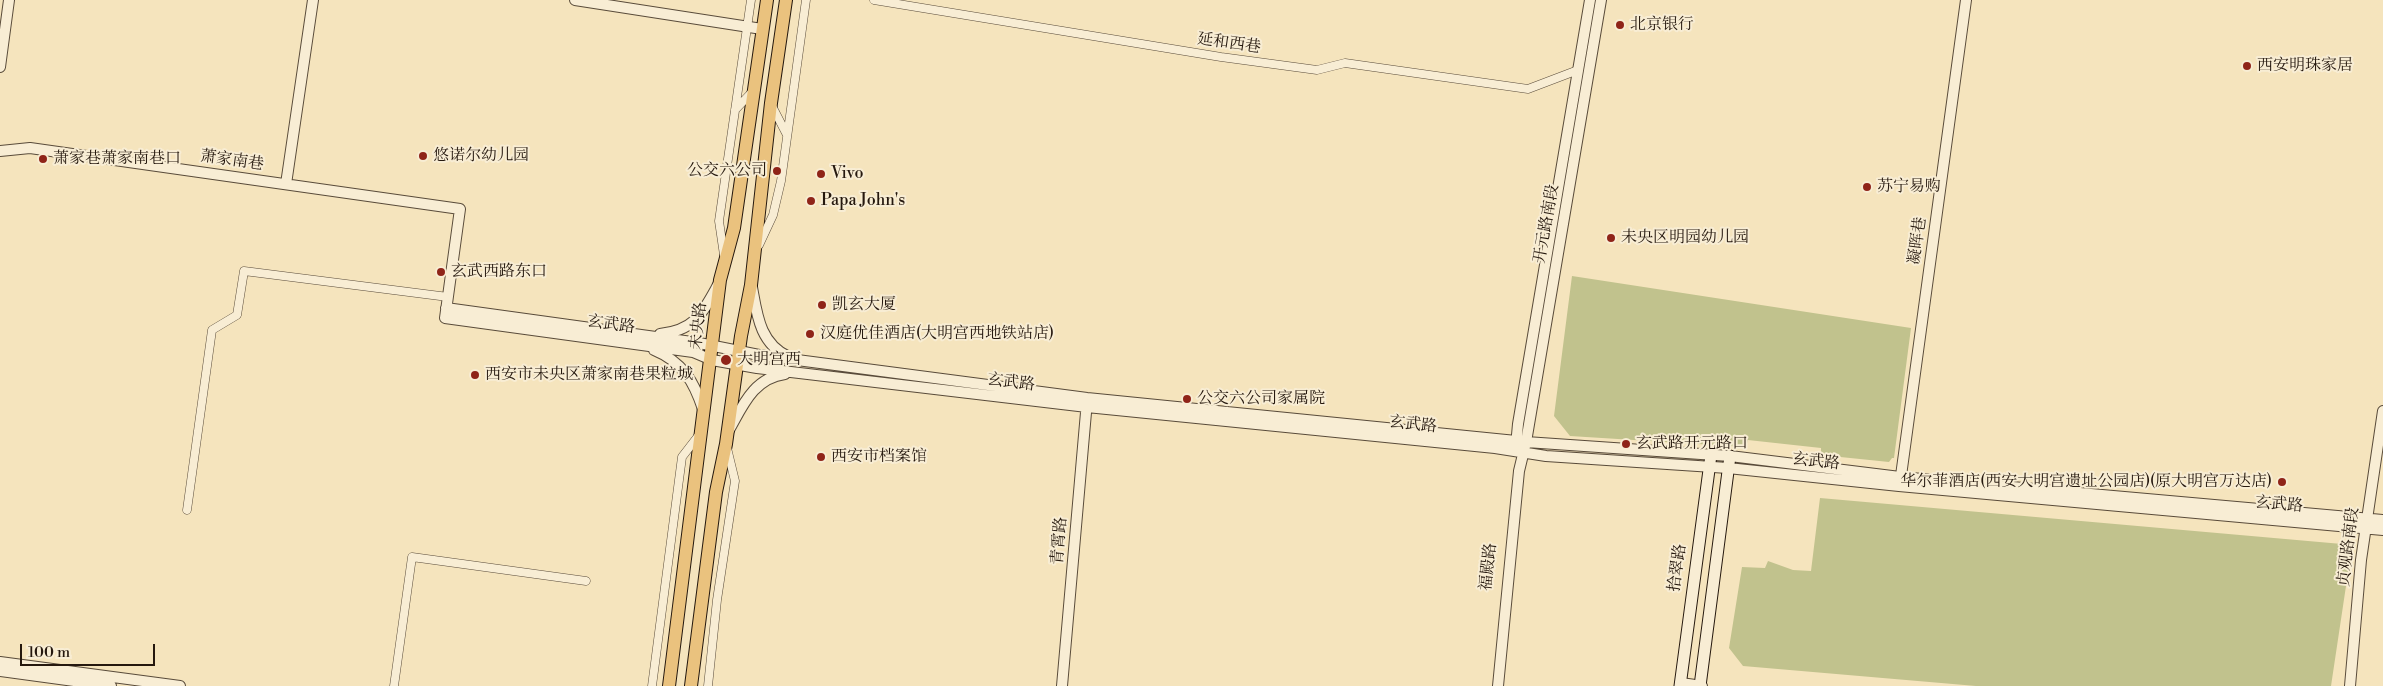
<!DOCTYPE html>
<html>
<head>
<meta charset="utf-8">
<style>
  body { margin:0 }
  #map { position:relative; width:2383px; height:686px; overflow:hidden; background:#f5e4bd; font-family:"Libre Bodoni",serif }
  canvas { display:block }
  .scale { position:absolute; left:20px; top:644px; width:135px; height:22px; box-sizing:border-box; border:2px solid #25180e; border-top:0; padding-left:6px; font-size:15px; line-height:18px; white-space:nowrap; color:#25180e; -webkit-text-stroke:4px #f8edd4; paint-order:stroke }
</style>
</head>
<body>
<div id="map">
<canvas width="2383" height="686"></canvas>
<div class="scale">100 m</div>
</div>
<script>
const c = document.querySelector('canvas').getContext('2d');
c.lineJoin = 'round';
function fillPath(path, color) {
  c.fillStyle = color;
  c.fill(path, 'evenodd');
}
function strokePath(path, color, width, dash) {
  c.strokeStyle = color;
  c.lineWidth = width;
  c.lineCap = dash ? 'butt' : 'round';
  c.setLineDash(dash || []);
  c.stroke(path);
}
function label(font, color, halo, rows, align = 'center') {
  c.font = font + ' "Libre Bodoni","Noto Serif SC",serif';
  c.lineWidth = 4;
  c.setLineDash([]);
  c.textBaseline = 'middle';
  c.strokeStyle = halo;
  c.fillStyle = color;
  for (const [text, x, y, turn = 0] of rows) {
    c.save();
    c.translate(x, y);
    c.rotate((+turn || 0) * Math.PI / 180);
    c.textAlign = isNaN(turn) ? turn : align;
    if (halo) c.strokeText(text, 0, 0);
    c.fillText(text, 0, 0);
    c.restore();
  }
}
fillPath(new Path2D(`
  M1572,276l339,52 -17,130h-2l-3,4 -68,-7v-7l-73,-8 -2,7 -176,-11 -16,-20z
  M1820,498l522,46 7,22 -18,120h-355l-233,-20 -14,-18 13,-81 23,1 3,-7 25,9 18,1z`), '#c1c28d');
const minor = new Path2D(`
  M874,0l347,57 96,13 28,-7 183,26 50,-19
  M772,106l15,29
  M735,110l18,-19
  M759,245l14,-30 8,-34 25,-181
  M724,255l-5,-34 32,-221
  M187,510l25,-180 25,-15 7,-44 204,26
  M394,686l18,-129 174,24
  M652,686l30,-229 17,-22
  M708,686l9,-86 18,-119 -8,-33`);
const tertiary = new Path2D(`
  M575,0l187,29
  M0,67l9,-67
  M0,151l30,-3 430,61 -15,109 248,34 19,8 45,8 330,39 408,41 51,8 182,12 171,18 484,44
  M286,184l27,-184
  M752,287c5,28 8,57 37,70
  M446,308l253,35 60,12 328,43 439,44 204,14 170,21 483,43
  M660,334c35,-4 42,-20 58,-49
  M654,350c29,12 40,32 49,59
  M729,430c14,-25 25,-52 56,-56
  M1516,446l2,-22 72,-424
  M1900,483l66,-483
  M0,662l180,24
  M0,671l111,15
  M1681,683l21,3
  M1062,686l25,-285
  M1498,686l21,-215 7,-29 75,-442
  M2350,686l11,-126 22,-149`);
const secondary = new Path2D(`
  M1680,686l31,-231
  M1700,686l30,-230`);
const primary = new Path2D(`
  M669,686l51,-406 14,-52 33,-228
  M691,686l25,-194 10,-48 15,-108 10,-51 20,-182 15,-103`);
strokePath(minor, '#594b3a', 9);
strokePath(tertiary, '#594b3a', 12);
strokePath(secondary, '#25180e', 13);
strokePath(primary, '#25180e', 14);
strokePath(minor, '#f8edd4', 8);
strokePath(tertiary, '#f8edd4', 10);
strokePath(secondary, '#f8edd4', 11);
strokePath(primary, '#eac27e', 12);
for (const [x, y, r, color] of [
  [1620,25,5,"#8f2418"],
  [2247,66,5,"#8f2418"],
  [423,156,5,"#8f2418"],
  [43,159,5,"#8f2418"],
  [777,171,5,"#8f2418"],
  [821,174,5,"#8f2418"],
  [1867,187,5,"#8f2418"],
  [811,201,5,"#8f2418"],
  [1611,238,5,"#8f2418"],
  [441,272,5,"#8f2418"],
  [822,305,5,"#8f2418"],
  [810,334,5,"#8f2418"],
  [726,360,6,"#8f2418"],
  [475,375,5,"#8f2418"],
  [1187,399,5,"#8f2418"],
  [1626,444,5,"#8f2418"],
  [821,457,5,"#8f2418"],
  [2282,482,5,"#8f2418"]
]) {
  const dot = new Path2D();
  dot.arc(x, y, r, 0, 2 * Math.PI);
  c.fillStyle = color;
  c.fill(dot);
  strokePath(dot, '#f8edd4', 2);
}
label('16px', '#25180e', '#f8edd4', [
  ["北京银行",1630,25],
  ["西安明珠家居",2257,66],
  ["悠诺尔幼儿园",433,156],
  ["萧家巷萧家南巷口",53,159],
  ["公交六公司",767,171,"right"],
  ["Vivo",831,174],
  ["苏宁易购",1877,187],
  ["Papa John's",821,201],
  ["未央区明园幼儿园",1621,238],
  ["玄武西路东口",451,272],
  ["凯玄大厦",832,305],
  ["汉庭优佳酒店(大明宫西地铁站店)",820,334],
  ["大明宫西",737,360],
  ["西安市未央区萧家南巷果粒城",485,375],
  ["公交六公司家属院",1197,399],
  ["玄武路开元路口",1636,444],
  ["西安市档案馆",831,457],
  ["华尔菲酒店(西安大明宫遗址公园店)(原大明宫万达店)",2272,482,"right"]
], 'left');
label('16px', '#25180e', '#f8edd4', [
  ["延和西巷",1229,44,8],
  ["萧家南巷",232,161,8],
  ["开元路南段",1547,224,-80],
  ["凝晖巷",1918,241,-82],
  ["玄武路",611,325,8],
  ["未央路",699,326,-84],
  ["玄武路",1011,383,7],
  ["玄武路",1413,425,6],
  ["玄武路",1816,462,6],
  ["玄武路",2279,505,5],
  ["青霄路",1060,541,-85],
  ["贞观路南段",2349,547,-83],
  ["福殿路",1489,567,-84],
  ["拾翠路",1678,568,-82]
]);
</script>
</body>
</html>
